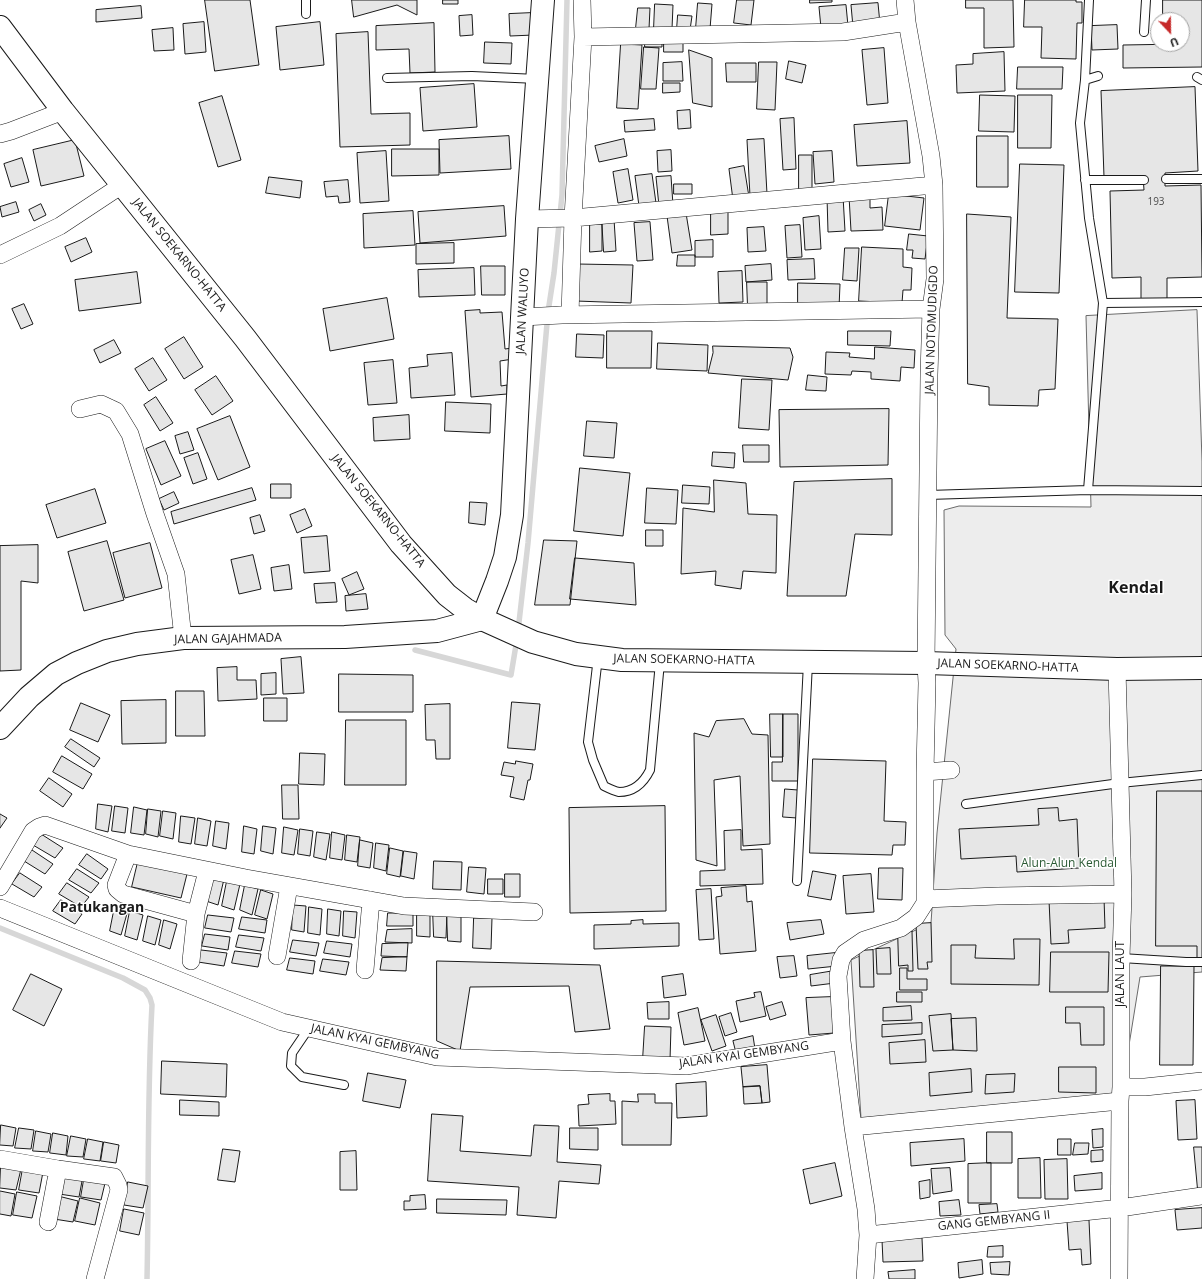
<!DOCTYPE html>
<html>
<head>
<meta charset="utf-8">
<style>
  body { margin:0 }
  #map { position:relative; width:1202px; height:1279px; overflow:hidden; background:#fff; font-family:"Open Sans",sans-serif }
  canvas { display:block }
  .north { position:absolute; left:1150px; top:12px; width:40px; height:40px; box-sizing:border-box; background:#fff; border:1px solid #a3a3a3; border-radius:50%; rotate:158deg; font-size:11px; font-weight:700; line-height:16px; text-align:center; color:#1a1a1a }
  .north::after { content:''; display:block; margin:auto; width:14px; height:18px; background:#c62828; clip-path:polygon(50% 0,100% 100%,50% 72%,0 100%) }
</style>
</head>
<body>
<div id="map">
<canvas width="1202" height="1279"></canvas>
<div class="north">U</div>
</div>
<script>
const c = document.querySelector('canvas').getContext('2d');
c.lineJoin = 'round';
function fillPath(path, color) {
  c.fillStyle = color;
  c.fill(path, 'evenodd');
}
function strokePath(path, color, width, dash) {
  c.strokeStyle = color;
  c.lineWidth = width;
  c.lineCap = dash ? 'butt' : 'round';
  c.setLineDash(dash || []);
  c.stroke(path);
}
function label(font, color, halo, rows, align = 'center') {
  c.font = font + ' "Open Sans",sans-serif';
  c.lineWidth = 3;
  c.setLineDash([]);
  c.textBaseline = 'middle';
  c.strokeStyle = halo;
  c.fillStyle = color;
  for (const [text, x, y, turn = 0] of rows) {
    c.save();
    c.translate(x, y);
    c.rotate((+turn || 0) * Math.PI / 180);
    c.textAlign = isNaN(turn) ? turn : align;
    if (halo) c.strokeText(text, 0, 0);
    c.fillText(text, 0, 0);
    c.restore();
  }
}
const green = new Path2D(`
  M1197,310l5,151v511l-62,5 -20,124 -259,17 -10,-158 80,-37 6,-90 19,-184 -11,-14 -1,-125 15,-4 132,1 -5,-191z`);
fillPath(green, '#ededed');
strokePath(green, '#6a6a6a', 1);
strokePath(new Path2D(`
  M518,631l10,-88 20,-231 6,-39 8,-78 5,-195
  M415,650l96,25 6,-36
  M0,928l123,50 22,12 5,8 2,7c-5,91 -3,183 -5,274`), '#d7d7d7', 5.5);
const building = new Path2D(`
  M205,0h45l9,65 -44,6z
  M352,0h65v15l-20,-10 -43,12z
  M443,0h15v4h-15z
  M737,0h17l-3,25 -17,-2z
  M810,0h22v2l-22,1z
  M966,0h47l1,47 -30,1v-40h-18z
  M1025,0h51v2h6v21h-5l-1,36 -35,-1 1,-31h-18z
  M1163,0h39v67l-79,1v-23l59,-1v-24h-19z
  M698,3l14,1 -2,25 -14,-1z
  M878,3l2,21 -27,3 -2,-22z
  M655,4l18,1 -1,24 -18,-1z
  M846,5l2,21 -27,2 -2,-21z
  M141,6l1,12 -46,4v-12z
  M638,8h12l-1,21 -13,-1z
  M532,13l2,22 -24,1 -1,-22z
  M472,15l1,20 -13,1 -1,-20z
  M678,15l14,1 -2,14 -13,-1z
  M204,22l2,30 -21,2 -2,-30z
  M320,22l4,43 -44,5 -4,-43z
  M434,23l1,49 -25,1 -1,-24 -33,1v-24z
  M1117,25l1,24 -26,1 -1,-24z
  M173,28l1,22 -20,1 -2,-21z
  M368,32l3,82 39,-1v32l-70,2 -4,-113z
  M645,40h17v7h-17z
  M664,41h19v11h-19z
  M485,42l27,1 -1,21 -27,-1z
  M621,44l21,1 -4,64 -21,-1z
  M644,47l15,1 -3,41h-15z
  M884,48l4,55 -21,2 -5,-55z
  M689,50l23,8v49l-19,-4z
  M1004,52l1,39 -48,2 -1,-28 17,-1v-10z
  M789,61l17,4 -4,18 -16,-4z
  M682,62l1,19h-20v-18z
  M759,62h18l-2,48 -18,-1z
  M726,63h30v19h-29z
  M1018,67h45l-1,22h-45z
  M663,83h17v9l-17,1z
  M474,84l3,43 -54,4 -3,-43z
  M1195,87l3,84 -33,2v13l36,-1 1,92 -35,1v21l-26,1v-23l-29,1 -2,-87 34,-1 -1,-14 -39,1 -3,-86z
  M980,95l35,1 -1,36 -35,-1z
  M1018,95h34l-1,53h-33z
  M222,96l19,64 -23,7 -19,-64z
  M690,110l1,18 -13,1 -1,-18z
  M794,118l2,51 -13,1 -3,-51z
  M654,119l1,11 -30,2 -1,-11z
  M907,121l3,42 -53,3 -3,-41z
  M509,136l2,33 -71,4 -1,-33z
  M977,136h31v51h-31z
  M624,139l3,17 -28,6 -4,-16z
  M764,139l3,55 -17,2 -3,-56z
  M75,140l9,36 -43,10 -8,-36z
  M392,149h47v26l-47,1z
  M671,150l1,21 -14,1 -1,-21z
  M386,151l3,50 -29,2 -3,-50z
  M832,151l2,31 -19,2 -2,-32z
  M799,155h13v38l-13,1z
  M22,158l7,24 -18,5 -7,-23z
  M1020,164l44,1 -5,128 -44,-1z
  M744,166l5,31 -16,3 -4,-31z
  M628,169l5,31 -15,3 -5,-31z
  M652,174l4,29 -17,3 -4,-30z
  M671,176l2,29 -14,1 -3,-29z
  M269,177l33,4 -2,17 -34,-5z
  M348,180l2,22 -11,1 -1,-7 -12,1 -2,-15z
  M674,184h18v10h-18z
  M889,194l35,4 -4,32 -35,-4z
  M870,195v13l12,-1 1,23 -32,1 -2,-35z
  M843,196l2,35 -17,1 -1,-35z
  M16,202l3,10 -17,5 -2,-10z
  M41,204l5,11 -12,6 -5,-11z
  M504,206l2,30 -86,7 -2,-31z
  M413,211l2,34 -51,3 -1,-34z
  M711,212h17v22l-17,1z
  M686,213l6,37 -20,3 -5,-37z
  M967,214l44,3 -4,101 51,1 -3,70 -16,1 -1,16 -49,-1v-18l-21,-3z
  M819,216l2,33 -16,1 -2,-32z
  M602,219h12l2,32 -12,1z
  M650,222l3,38 -16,1 -3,-38z
  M590,224h12v27l-12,1z
  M800,225l2,32 -15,1 -2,-32z
  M764,227l2,24 -18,1 -1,-24z
  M909,234l19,2 -3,23 -13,-1 1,-8h-6z
  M86,238l6,14 -21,10 -6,-15z
  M713,240v17h-18v-16z
  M454,243v20l-38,1v-20z
  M862,247l41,2v18l9,1 -1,22h-8l-1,13 -43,-2z
  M845,248h14l-2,33 -14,-1z
  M678,255h17v11h-18z
  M814,259l1,20 -27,1 -1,-20z
  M577,264l56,1 -2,38 -55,-2z
  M771,264l1,16 -26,2 -1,-16z
  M481,266h24v29h-23z
  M474,268l1,27 -56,2 -1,-27z
  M742,271l1,31 -24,1 -1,-31z
  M137,272l4,31 -62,8 -4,-31z
  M747,282h20v26h-19z
  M798,283l42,1 -1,24 -41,-1z
  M387,298l7,41 -64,12 -7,-42z
  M24,304l9,20 -12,5 -9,-20z
  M480,310v3l22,-1 3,37 7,-1 1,11 -13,2 1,25 6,-1v9l-36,3 -6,-86z
  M607,331h45l-1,37h-44z
  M848,331h43l-1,15 -42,-1z
  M577,334l27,1 -1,23 -27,-1z
  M184,337l19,30 -19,12 -19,-30z
  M114,340l7,13 -21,10 -6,-13z
  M658,343l50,2 -1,26 -50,-2z
  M713,346l77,2 3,9 -5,23 -80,-7 5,-20z
  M875,347l40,3 -1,18 -13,-1 -1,14 -29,-2v-7l-19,-1 -1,4 -26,-1 1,-22 24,1 -1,4 25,2z
  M452,353l3,42 -44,3 -2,-30 19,-2 -1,-11z
  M153,358l14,22 -18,11 -14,-22z
  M393,360l4,43 -29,2 -4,-42z
  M808,375l19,2 -1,14 -20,-1z
  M216,376l17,25 -21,14 -17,-25z
  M742,379l30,1 -3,50 -30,-2z
  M156,397l17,26 -13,8 -16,-26z
  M446,402l45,2 -1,29 -45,-2z
  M889,409l-1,56 -108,2 -1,-57z
  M409,415l1,24 -36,2 -1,-23z
  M230,416l20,51 -32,13 -21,-51z
  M587,421l30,2 -3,35 -30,-2z
  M188,432l6,18 -14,4 -5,-18z
  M165,441l16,35 -20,9 -15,-36z
  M743,445h26v17h-25z
  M713,452l22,1 -1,15 -22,-2z
  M198,453l9,26 -14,5 -9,-26z
  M580,468l50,5 -7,63 -49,-5z
  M892,479v56l-37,-1 -9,62h-59l7,-114z
  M714,480l32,3 2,31 29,1 -1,58 -33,-2 -2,18 -26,-4 1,-14 -35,3 2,-66 31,4z
  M271,484h20v14h-20z
  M683,485l27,2 -1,17 -27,-1z
  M252,488l4,12 -82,24 -3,-12z
  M647,488l31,2 -2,34 -31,-1z
  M95,489l11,34 -49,15 -11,-33z
  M174,492l5,11 -15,7 -5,-11z
  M470,502l17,1 -2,22 -16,-2z
  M305,509l7,17 -15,7 -7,-18z
  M260,515l5,16 -11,3 -4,-16z
  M646,530h17v16h-17z
  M327,536l3,35 -26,2 -3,-35z
  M544,540l33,1 -7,64h-35z
  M107,541l17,59 -40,11 -16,-59z
  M150,543l12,45 -37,10 -12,-45z
  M38,545v38l-17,-2v89l-21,1v-125z
  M253,555l8,34 -22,5 -8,-34z
  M575,558l59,5 2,42 -66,-6z
  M289,565l3,24 -18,2 -3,-23z
  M357,572l7,17 -15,6 -7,-16z
  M335,583l2,19 -21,1 -2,-19z
  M366,594l2,15 -22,2 -1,-15z
  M301,657l3,36 -21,1 -2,-35z
  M237,667v13h19l1,19 -39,2 -1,-33z
  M276,673v21l-15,1v-21z
  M339,674l74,1v37h-74z
  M176,691h28l1,45h-29z
  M264,698h23v23h-23z
  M166,700v43l-44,1 -1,-43z
  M512,702l28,2 -5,46 -27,-2z
  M81,703l29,12 -12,27 -28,-12z
  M450,704v55h-14l-1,-19h-9l-1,-35z
  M770,714h13v43h-12z
  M783,714h15v67h-26v-19h10z
  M744,719l8,15 16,1 2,109 -27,2 -3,-70 -26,4 3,86 -21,-6 -2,-127 15,4 7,-16z
  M346,720h60v65h-61z
  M71,739l29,19 -6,9 -29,-20z
  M300,753l25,1 -1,31 -25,-1z
  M62,756l30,18 -9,15 -30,-17z
  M813,759l73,2 -2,60 22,1 -1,23h-12l-1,10 -82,-2z
  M516,761l17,3 -3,16h-2l-4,20 -14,-3 4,-20 -13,-2 3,-13 11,2z
  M49,778l23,16 -9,13 -23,-16z
  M282,785h16l1,34h-16z
  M785,789l13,1 -1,28 -14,-1z
  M1157,791h45v167h-5v-12h-41z
  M98,804l14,2 -4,26 -12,-3z
  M115,806l13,2 -3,25 -13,-2z
  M665,806l1,105 -96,2 -1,-105z
  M134,807l13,3 -3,25 -13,-2z
  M1058,808l1,13 18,-2 2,49 -62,4 -1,-16 -55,3 -2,-30 80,-4 -1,-16z
  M148,809l13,2 -3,26 -12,-3z
  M163,811l13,2 -3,26 -13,-3z
  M0,814l7,4 -7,10z
  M181,816l14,2 -4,26 -12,-2z
  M198,818l13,3 -4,25 -12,-2z
  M216,821l13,2 -3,26 -13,-3z
  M244,826l13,3 -3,25 -12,-2z
  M263,826l13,2 -3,26 -12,-3z
  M284,827l14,3 -4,25 -12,-2z
  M300,829l13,2 -3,25 -12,-2z
  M741,830v20l21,-1 1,35 -63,2v-15l25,-1 -1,-39z
  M317,832l13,2 -4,26 -12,-3z
  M332,832l13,3 -3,25 -12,-2z
  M41,834l22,14 -8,10 -22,-13z
  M347,835l13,2 -3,25 -12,-2z
  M360,840l13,3 -3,25 -12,-2z
  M376,843l13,2 -3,26 -12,-3z
  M390,848l13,3 -3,26 -13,-3z
  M32,850l21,14 -8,10 -21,-13z
  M404,851l13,2 -3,26 -13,-3z
  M87,854l21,15 -7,10 -22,-14z
  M434,861l28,1 -1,28 -28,-1z
  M138,862l49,12 -6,24 -49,-11z
  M469,867l17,1 -2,26 -17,-2z
  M879,868h24l-1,32 -24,-1z
  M77,869l22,14 -8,10 -22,-13z
  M813,871l23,4 -5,25 -23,-4z
  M20,873l22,14 -8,10 -22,-13z
  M505,874h15v23h-15z
  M871,874l3,38 -28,2 -3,-38z
  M211,876l13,3 -6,26 -12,-4z
  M488,879h15v15h-15z
  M227,881l13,3 -6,26 -12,-4z
  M67,883l22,14 -8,10 -22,-13z
  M245,885l13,4 -6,26 -12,-5z
  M746,886l1,16 5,-1 4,50 -36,3 -4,-57 6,-1 -1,-8z
  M711,889l3,50 -15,1 -3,-50z
  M261,890l12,4 -6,25 -12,-4z
  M1104,898l1,30 -37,2 1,13 -18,1 -2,-44z
  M61,900l21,14 -7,10 -22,-13z
  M293,905l13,1 -2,26 -12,-2z
  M115,906l13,4 -7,25 -11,-4z
  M309,907l13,2 -2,26 -12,-2z
  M328,909l13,2 -2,25 -12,-2z
  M130,911l13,4 -6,25 -12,-4z
  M344,911l13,1 -2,26 -12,-2z
  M417,911h13v26l-13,-1z
  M433,911l14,1 -1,26 -12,-1z
  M388,913h25v13h-26z
  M208,915l26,3 -3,14 -26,-4z
  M447,915l14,1v26l-13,-1z
  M148,916l13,4 -6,25 -12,-4z
  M242,917l25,3 -2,13 -26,-4z
  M474,918h18l-1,31 -18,-1z
  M164,920l13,4 -7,25 -11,-4z
  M643,920v4l36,-1v23l-85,3v-24l37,-1v-3z
  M821,920l3,14 -34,6 -3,-17z
  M931,923l1,39h-5l1,7h-10l-2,-45z
  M412,929v14l-27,-1 2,-12z
  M898,931h14l1,40h-5v-6l-9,1z
  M205,934l25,3 -2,13 -26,-4z
  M239,935l25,3 -3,13 -25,-4z
  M1014,939h26l-1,46 -88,-1v-39h25l-1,13 39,1z
  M293,940l26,3 -3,13 -26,-4z
  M327,941l25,3 -2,13 -26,-4z
  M408,943l-1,14 -26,-1 1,-12z
  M890,948l1,26h-14l-1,-25z
  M201,950l26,3 -3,13 -26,-4z
  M873,950l1,37h-14l-1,-36z
  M235,951l26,3 -3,13 -26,-4z
  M1051,952h58l-1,40h-58z
  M835,953l2,13 -29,3 -1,-13z
  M794,956l3,20 -17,2 -3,-21z
  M407,957l-1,14 -26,-1 2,-12z
  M290,958l25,3 -2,13 -26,-4z
  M323,959l26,3 -3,13 -26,-4z
  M437,961l163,4 10,64 -35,3 -6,-46 -99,1 -10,64 -23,-10z
  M1161,966h33l-1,99h-33z
  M900,968h7v11h20v11h-27z
  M834,971l1,12 -24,3 -1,-11z
  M31,974l31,15 -18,37 -31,-16z
  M683,974l3,21 -22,3 -2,-21z
  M761,992l5,24 -26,6 -4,-21 19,-4 -1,-4z
  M897,992h25v10h-25z
  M832,997l2,36 -25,2 -3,-37z
  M669,1002v17h-21l-1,-16z
  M782,1002l4,13 -16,5 -4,-13z
  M911,1006l1,14 -29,1v-13z
  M1066,1007h38v38h-23l-1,-22h-14z
  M698,1008l7,33 -21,4 -6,-32z
  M731,1013l6,19 -12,4 -6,-19z
  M951,1014l2,36 -20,1 -4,-35z
  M716,1015l10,31 -14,5 -11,-31z
  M976,1018l1,33 -24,-1 -2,-31z
  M922,1023v11l-40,3v-12z
  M645,1026l26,1 -1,33 -27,-1z
  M753,1036l2,13 -19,4 -3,-12z
  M925,1040l1,22 -36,2 -1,-21z
  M162,1061l65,3 -1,33 -65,-3z
  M767,1065l3,37 -8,1 -2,-17 -17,1 -2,-20z
  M1059,1067h37v26l-37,-1z
  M971,1069l1,23 -42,4 -1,-23z
  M368,1073l38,7 -6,28 -37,-7z
  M1015,1074l-1,18 -29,2 1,-19z
  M706,1082l1,34 -30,2 -1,-34z
  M760,1086l2,17 -18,1 -1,-17z
  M610,1094v7h5l1,23 -37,2 -1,-21 11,-1 -1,-9z
  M638,1094h17v9h17l-1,42h-49v-44l16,1z
  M180,1100l39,2v14l-39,-1z
  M1195,1100l2,39 -19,1 -2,-39z
  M432,1114l31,2 -3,35 71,5 3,-31 25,1 -2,36 44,3 -2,19 -40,-3 -3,37 -39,-3 2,-28 -91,-6z
  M1,1125l15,3 -3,18 -13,-1z
  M19,1128l15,2 -3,19 -16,-1z
  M570,1128h28v22l-28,-1z
  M1103,1129v18l-10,1 -1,-18z
  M36,1131l15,3 -3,18 -15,-1z
  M987,1132h25v31h-25z
  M53,1133l15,3 -2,19 -16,-2z
  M71,1136l15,3 -3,18 -16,-1z
  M88,1139l15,3 -3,19 -16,-2z
  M964,1139l1,22 -54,5 -1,-23z
  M1058,1139h13v16h-13z
  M104,1142l15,3 -3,18 -15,-2z
  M1075,1143h14l-1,11 -15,1z
  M1194,1147h8v42l-4,1z
  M223,1149l17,2 -5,31 -17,-2z
  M1103,1150v11l-12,1v-11z
  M356,1151l1,39h-17v-38z
  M1040,1158l1,40h-23v-39z
  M1067,1159l1,40h-23l-1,-39z
  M835,1163l7,33 -32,8 -7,-34z
  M991,1163v40h-23v-39z
  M1,1164l20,5 -5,21 -16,-2z
  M23,1168l20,4 -4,21 -20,-3z
  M950,1168l2,23 -19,3 -2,-25z
  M63,1171l20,5 -4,21 -20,-3z
  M1102,1173v16l-27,2 -1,-15z
  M85,1174l21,5 -5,21 -20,-3z
  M930,1180v17l-10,2 -1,-17z
  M128,1182l20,4 -5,22 -19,-3z
  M0,1191l15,3 -4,22 -11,-2z
  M17,1192l20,4 -5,22 -19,-3z
  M425,1195l1,14 -22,1v-9h6v-5z
  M58,1196l20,5 -5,21 -19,-3z
  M80,1198l20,5 -5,22 -20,-4z
  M437,1199l70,1 -1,15 -69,-2z
  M959,1200l2,15 -21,1 -1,-14z
  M997,1204l1,8 -18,2 -1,-9z
  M1202,1208v20l-25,2 -2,-20z
  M124,1209l20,4 -5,22 -19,-4z
  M1089,1220l2,44 -9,1 -1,-16 -12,1 -2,-29z
  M922,1238l1,23 -40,1 -1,-22z
  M1003,1246v11h-16l1,-10z
  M982,1260l1,14 -24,4 -1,-15z
  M1010,1262l-1,13 -18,-1 -1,-11z
  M915,1270v9h-26l-1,-7z`);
fillPath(building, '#e6e6e6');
strokePath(building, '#1a1a1a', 1);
const lane = new Path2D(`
  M306,14v-14
  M1144,32l2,-32
  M1197,77l5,3
  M387,78l85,-2 65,3
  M1085,80l4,-80
  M1166,179h36
  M1085,180h59
  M1103,303l99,-1
  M1088,490l15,-187 -14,-85 -9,-95 5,-43 13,-4
  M928,495l160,-5 114,1
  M598,657l-10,85 5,18 11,26c4,2 10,5 15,6 15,0 25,-10 31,-22l10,-108
  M966,804l154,-21 82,-8
  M797,881l11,-218
  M1121,958l65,4h16
  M309,1028l-17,25 -1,13 11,11 42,8`);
const street = new Path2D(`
  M583,37l260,-5 64,-10
  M0,134l11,-3 52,-20
  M527,219l46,-1 361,-33
  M0,255l60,-29 62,-41
  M570,315l3,-97 10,-181 -1,-37
  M522,317l40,-2 369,-6
  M80,409l21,-5 15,7 14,23 25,80 21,60 7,64
  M1117,669l6,225 -2,64v129l-1,14 -1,178
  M925,772l26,-2
  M128,854l-12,31 1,4 6,5 73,20
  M0,887l33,-56 6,-4 6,-2 83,29 118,24 158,28 130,6
  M925,899l72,-3 126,-2
  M0,908l282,114 155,35 249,9 156,-25
  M277,956l12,-70
  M191,961l5,-47 11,-43
  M365,970l6,-70
  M1121,1087h24l57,-6
  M853,1127l267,-26
  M0,1159l58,10 56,8 4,8 1,5 -24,89
  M48,1222l10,-53
  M868,1235l252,-27 82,-12
  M865,1279l3,-44 -2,-26 -13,-82 -11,-86 -4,-65 3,-16 4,-7 19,-13 37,-12 15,-11 9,-14v-131l2,-89 -1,-20 3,-288 2,-66 4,-30 -1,-94 -3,-29 -24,-134 -2,-22`);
const secondary = new Path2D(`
  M0,728l29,-31 27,-23 21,-11 30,-12 30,-7 46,-6 162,-1 92,-6 45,-12 15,-38 8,-24 7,-42 15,-296 16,-219`);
const highway = new Path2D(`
  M0,27l63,84 182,227 156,206 46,51 18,14 17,10 51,23 43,12 46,6 304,3 191,6 85,-1`);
strokePath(lane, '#1a1a1a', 10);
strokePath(street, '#1a1a1a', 18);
strokePath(secondary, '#1a1a1a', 24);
strokePath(highway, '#1a1a1a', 24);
strokePath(lane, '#fff', 8);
strokePath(street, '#fff', 17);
strokePath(secondary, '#fff', 22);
strokePath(highway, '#fff', 22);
label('10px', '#4d4d4d', null, [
  ["193",1156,202]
]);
label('12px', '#1a1a1a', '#fff', [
  ["JALAN SOEKARNO-HATTA",179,255,51],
  ["JALAN WALUYO",523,311,-87],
  ["JALAN NOTOMUDIGDO",932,330,-88],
  ["JALAN SOEKARNO-HATTA",378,511,51],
  ["JALAN GAJAHMADA",228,639,-1],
  ["JALAN SOEKARNO-HATTA",684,660,1],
  ["JALAN SOEKARNO-HATTA",1008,666,2],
  ["JALAN LAUT",1121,974,-90],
  ["JALAN KYAI GEMBYANG",375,1042,12],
  ["JALAN KYAI GEMBYANG",744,1055,-8],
  ["GANG GEMBYANG II",994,1221,-6]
]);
label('12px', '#2b5a34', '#fff', [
  ["Alun-Alun Kendal",1069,864]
]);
label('bold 14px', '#1a1a1a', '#fff', [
  ["Patukangan",102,908]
]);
label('bold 16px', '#1a1a1a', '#fff', [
  ["Kendal",1136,588]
]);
</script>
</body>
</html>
